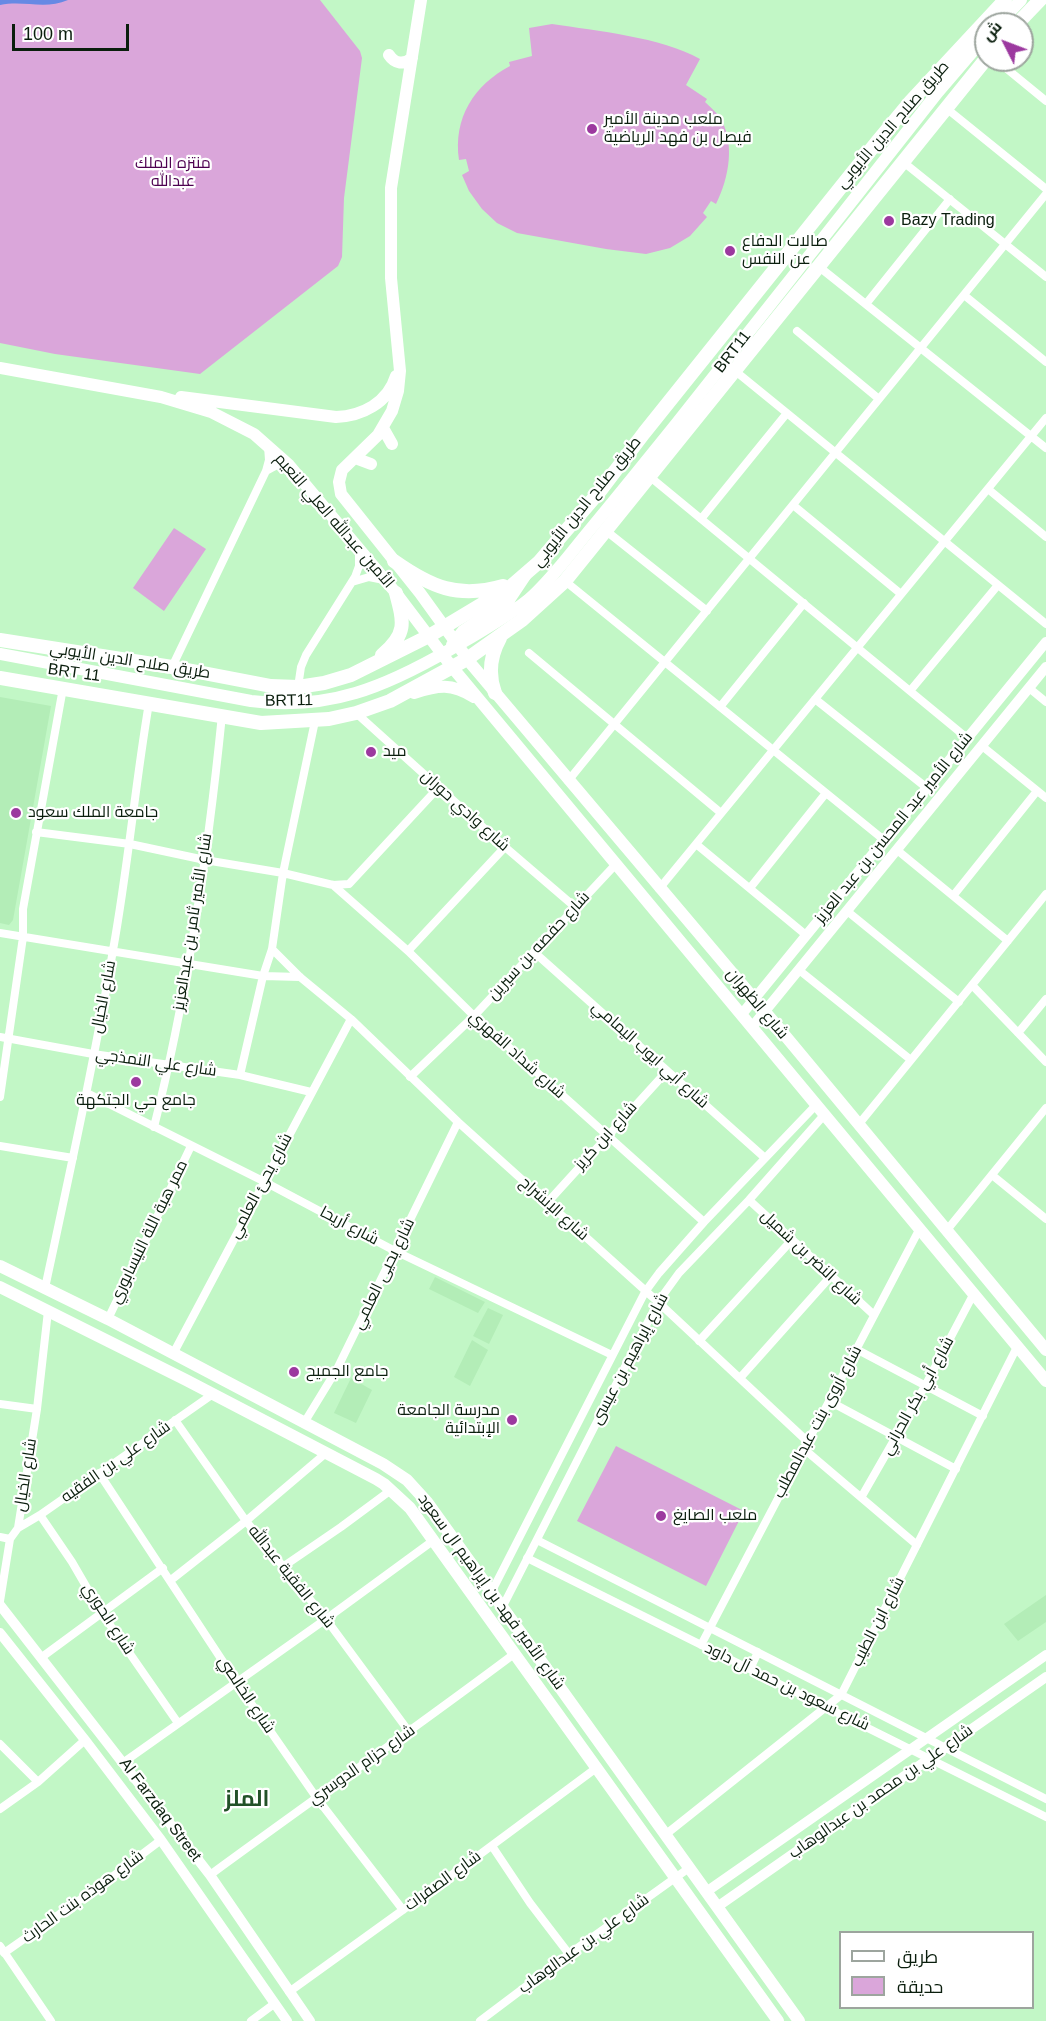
<!DOCTYPE html>
<html>
<head>
<meta charset="utf-8">
<style>
  body { margin:0 }
  #map { position:relative; width:1046px; height:2021px; overflow:hidden; background:#c2f7c6; font-family:Helvetica,Cairo,sans-serif }
  canvas { display:block }
  .legend { position:absolute; left:839px; top:1931px; width:195px; height:78px; box-sizing:border-box; background:#fff; border:2px solid #9da59e; margin:0; padding:8px 10px; list-style:none; font-size:18px; color:#0a1e0d }
  .legend li { display:flex; align-items:center; gap:12px; height:30px }
  .legend b { width:30px; border:2px solid #9da59e }
  .north { position:absolute; left:974px; top:12px; width:60px; height:60px; box-sizing:border-box; background:#fff; border:2px solid #9da59e; border-radius:50%; rotate:312deg; font-size:16px; font-weight:700; line-height:24px; text-align:center; color:#0a1e0d }
  .north::after { content:''; display:block; margin:auto; width:21px; height:27px; background:#9c399f; clip-path:polygon(50% 0,100% 100%,50% 72%,0 100%) }
  .scale { position:absolute; left:12px; top:24px; width:117px; height:27px; box-sizing:border-box; border:3px solid #0a1e0d; border-top:0; padding-left:8px; font-size:18px; line-height:21px; white-space:nowrap; color:#0a1e0d; -webkit-text-stroke:4px #fff; paint-order:stroke }
</style>
</head>
<body>
<div id="map">
<canvas width="1046" height="2021"></canvas>
<ul class="legend">
<li><b style="height:8px;background:#fff"></b>طريق</li>
<li><b style="height:16px;background:#daa6da"></b>حديقة</li>
</ul>
<div class="north">ش</div>
<div class="scale">100 m</div>
</div>
<script>
const c = document.querySelector('canvas').getContext('2d');
c.lineJoin = 'round';
function fillPath(path, color) {
  c.fillStyle = color;
  c.fill(path, 'evenodd');
}
function strokePath(path, color, width, dash) {
  c.strokeStyle = color;
  c.lineWidth = width;
  c.lineCap = dash ? 'butt' : 'round';
  c.setLineDash(dash || []);
  c.stroke(path);
}
function label(font, color, halo, rows, align = 'center') {
  c.font = font + ' Helvetica,Cairo,sans-serif';
  c.lineWidth = 4.5;
  c.setLineDash([]);
  c.textBaseline = 'middle';
  c.strokeStyle = halo;
  c.fillStyle = color;
  for (const [text, x, y, turn = 0] of rows) {
    c.save();
    c.translate(x, y);
    c.rotate((+turn || 0) * Math.PI / 180);
    c.textAlign = isNaN(turn) ? turn : align;
    if (halo) c.strokeText(text, 0, 0);
    c.fillText(text, 0, 0);
    c.restore();
  }
}
fillPath(new Path2D(`
  M0,697l51,9 -38,214 -4,5 -9,-2z
  M435,1277l50,25 -7,11 -49,-24z
  M488,1308l15,7 -14,29 -16,-8z
  M472,1340l16,10 -18,36 -16,-9z
  M351,1378l21,12 -16,33 -22,-10z
  M1046,1595v27l-28,19 -14,-17z`), '#b3edb7');
fillPath(new Path2D(`
  M0,0h320l40,51 2,7 -18,140 -2,59 -4,9 -138,108 -145,-20 -55,-11z
  M552,24c45,7 109,13 148,35l-14,26 21,14 -2,3c5,5 10,9 14,14 17,26 10,62 -3,88l-5,-3 -8,12 4,4 -17,19 -20,12 -24,6 -40,-5 -89,-16 -20,-10 -15,-14 -13,-18 -7,-16 7,-4 -3,-12 -7,1c-6,-42 15,-75 51,-94l-1,-4 23,-6 -3,-28z
  M174,528l32,21 -42,62 -31,-23z
  M616,1446l128,65 -38,75 -129,-65z`), '#daa6da');
fillPath(new Path2D(`
  M0,0h68c-23,10 -44,0 -68,5z`), '#6689e4');
strokePath(new Path2D(`
  M996,60l50,41
  M946,108l100,81
  M902,161l144,116
  M818,266l228,182
  M964,295l82,67
  M866,304l84,-105
  M797,331l82,68
  M734,370l312,254
  M266,471l11,-6h12
  M649,476l318,262
  M988,489l58,48
  M793,505l108,89
  M701,519l86,-106
  M605,530l102,81
  M565,581l319,259
  M352,582l17,-5 15,3
  M529,653l192,160
  M172,667l94,-196 3,-11 -1,-14
  M298,687l3,-20 5,-12 49,-78 4,-11v-17
  M1029,688l17,14
  M910,691l88,-106
  M815,699l112,89
  M720,707l84,-104
  M356,713l149,134 70,60
  M982,746l64,52
  M568,781l478,-587
  M36,832l94,12 75,16 78,13 50,12 16,-1 90,-97
  M696,844l110,91
  M897,850l111,91
  M333,885l75,66 66,65 230,206
  M750,888l76,-95
  M659,889l387,-471
  M953,896l84,-105
  M847,911l112,91
  M0,933l263,43 37,1
  M272,949l28,28 51,42 107,103 200,180 150,140
  M408,951l97,-104
  M534,952l231,206
  M799,970l112,90
  M972,985l74,77
  M1018,1033l28,-34
  M0,1037l93,17 147,21 71,17
  M240,1075l23,-99 9,-27 11,-76 32,-152
  M410,1077l64,-61 142,-152
  M87,1093l176,88 132,70 217,104
  M0,1097l23,-160v-28l40,-221
  M859,1124l187,-230
  M154,1127c34,-135 54,-273 68,-412
  M0,1146l73,12
  M992,1175l54,44
  M749,1200l125,115
  M547,1203l120,-132
  M947,1230l99,-122
  M45,1288c24,-112 49,-225 68,-338 15,-82 22,-165 36,-247
  M108,1319l83,-173
  M699,1341l92,-100
  M856,1349l127,67
  M173,1354l178,-335
  M740,1378l91,-102
  M829,1401l127,68
  M0,1404l37,5
  M175,1420l71,101 80,98 84,114
  M304,1423l33,-54 121,-247
  M804,1449l113,96
  M99,1473l138,210 79,114 87,113
  M862,1496l63,-110 48,-91
  M40,1515l32,47 29,50 77,111
  M18,1528l22,-13 173,-121
  M0,1537l10,2
  M537,1540l509,259
  M527,1558l519,259
  M284,1566l57,-39 50,-37
  M171,1580l75,-59 80,-68
  M492,1591l153,-299 14,-19 45,-51 113,-118
  M0,1601l10,-62 8,-11 19,-119 11,-98
  M503,1606l155,-304 21,-29 70,-73 76,-86
  M701,1645l218,-415
  M42,1657l121,-89
  M750,1669l8,-17
  M0,1744l38,38
  M124,1762l202,-143 108,-79
  M0,1809l38,-27 47,-42
  M665,1835l176,-140 176,-348
  M492,1846l38,57 39,51
  M210,1875c101,-74 204,-146 304,-221
  M0,1946l51,75
  M4,1953l100,-70 57,-43
  M289,1992l186,-134 120,-89
  M251,2021l23,-17
  M480,2021l89,-67 120,-86`), '#fff', 8);
strokePath(new Path2D(`
  M742,1014l304,-372
  M752,1027l294,-360
  M0,1605l210,270 100,146
  M0,1633l85,107 76,100 126,181
  M706,1892l340,-237
  M717,1907l329,-230`), '#fff', 10);
strokePath(new Path2D(`
  M421,0l-30,188v90l9,93 -2,20 -6,20 -14,24 -36,35 -3,12 2,12 79,99 52,72 306,362 268,323
  M998,24l23,-24
  M389,55c6,9 15,10 23,3
  M0,368l161,29 50,15 43,22 35,31 107,128 56,74 594,714
  M181,397l155,20c26,-1 52,-14 60,-41
  M383,428l9,16
  M355,458l16,6
  M452,645l11,-14 46,-31 16,-24
  M0,654l251,47c78,10 134,-14 200,-52 26,-15 53,-30 77,-49 23,-20 41,-45 60,-68 30,-36 59,-72 88,-108 88,-111 175,-221 262,-332l48,-56
  M414,693c25,-8 37,-10 60,4
  M0,1266l108,53 275,145 24,16 20,22 372,519
  M0,1287l186,93 190,99 8,5 26,24 368,513`), '#fff', 12);
strokePath(new Path2D(`
  M1017,24l23,-24
  M394,561c37,26 64,38 109,25
  M0,640l172,27 99,19 27,1 26,-4 27,-8 78,-39 80,-48 30,-26 61,-71 44,-58 233,-291 34,-41 94,-101
  M382,655c25,-21 22,-32 14,-62
  M0,678l261,45 68,-4 27,-6 34,-12 77,-42 55,-39 43,-39 421,-522
  M495,693c-7,-19 -5,-37 5,-55`), '#fff', 14);
for (const [x, y, r, color] of [
  [592,129,6,"#9c399f"],
  [889,221,6,"#9c399f"],
  [730,251,6,"#9c399f"],
  [371,752,6,"#9c399f"],
  [16,813,6,"#9c399f"],
  [136,1082,6,"#9c399f"],
  [294,1372,6,"#9c399f"],
  [512,1420,6,"#9c399f"],
  [661,1516,6,"#9c399f"]
]) {
  const dot = new Path2D();
  dot.arc(x, y, r, 0, 2 * Math.PI);
  c.fillStyle = color;
  c.fill(dot);
  strokePath(dot, '#fff', 2);
}
label('16px', '#0a1e0d', '#fff', [
  ["ملعب مدينة الأمير",604,120],
  ["فيصل بن فهد الرياضية",604,138],
  ["Bazy Trading",901,221],
  ["صالات الدفاع",742,242],
  ["عن النفس",742,260],
  ["ميد",383,752],
  ["جامعة الملك سعود",28,813],
  ["جامع حي الجتكهة",136,1101,"center"],
  ["جامع الجميح",306,1372],
  ["مدرسة الجامعة",500,1411,"right"],
  ["الإبتدائية",500,1429,"right"],
  ["ملعب الصايغ",673,1516]
], 'left');
label('16px', '#0a1e0d', '#fff', [
  ["طريق صلاح الدين الأيوبي",893,125,-49],
  ["BRT11",733,352,-52],
  ["طريق صلاح الدين الأيوبي",587,502,-51],
  ["الأمين عبدالله العلي النعيم",334,521,49],
  ["طريق صلاح الدين الأيوبي",130,661,9],
  ["BRT 11",74,673,8],
  ["BRT11",289,701,-1],
  ["شارع وادي حوران",465,811,42],
  ["شارع الأمير عبد المحسن بن عبد العزيز",894,828,-51],
  ["شارع الأمير ثامر بن عبدالعزيز",193,922,-81],
  ["شارع حفصه بن سيرين",539,946,-47],
  ["شارع الخيال",104,997,-79],
  ["شارع الظهران",757,1004,50],
  ["شارع شداد الفهري",517,1055,42],
  ["شارع أبي ايوب اليمامي",650,1055,42],
  ["شارع علي النمذجي",156,1063,8],
  ["شارع ابن كريز",606,1136,-48],
  ["شارع يحئ العلمي",261,1186,-62],
  ["شارع الإنشراح",554,1209,42],
  ["شارع أريحا",349,1226,28],
  ["ممر هبة اللة النيسابوري",149,1232,-64],
  ["شارع النضر بن شميل",811,1258,43],
  ["شارع يحيى العلمي",384,1274,-64],
  ["شارع إبراهيم بن عيسى",630,1359,-62],
  ["شارع أبي بكر الحراني",918,1396,-61],
  ["شارع أروى بنت عبدالمطلب",818,1422,-62],
  ["شارع علي بن الفقيه",116,1462,-35],
  ["شارع الخيال",26,1475,-81],
  ["شارع الفقية عبدالله",291,1577,51],
  ["شارع الأمير فهد بن إبراهيم ال سعود",491,1592,54],
  ["شارع الحوري",108,1619,57],
  ["شارع ابن الطيب",878,1622,-63],
  ["شارع سعود بن حمد آل داود",787,1687,26],
  ["شارع الخالصي",246,1695,56],
  ["شارع حزام الدوسري",362,1765,-35],
  ["شارع علي بن محمد بن عبدالوهاب",881,1792,-35],
  ["Al Farzdaq Street",160,1810,53],
  ["شارع الصفرات",443,1881,-36],
  ["شارع هوذه بنت الحارث",83,1897,-36],
  ["شارع علي بن عبدالوهاب",584,1944,-36]
]);
label('16px', '#4d0050', '#fff', [
  ["منتزه الملك",173,164],
  ["عبدالله",173,182]
]);
label('bold 22px', '#225128', '#fff', [
  ["الملز",247,1800]
]);
</script>
</body>
</html>
